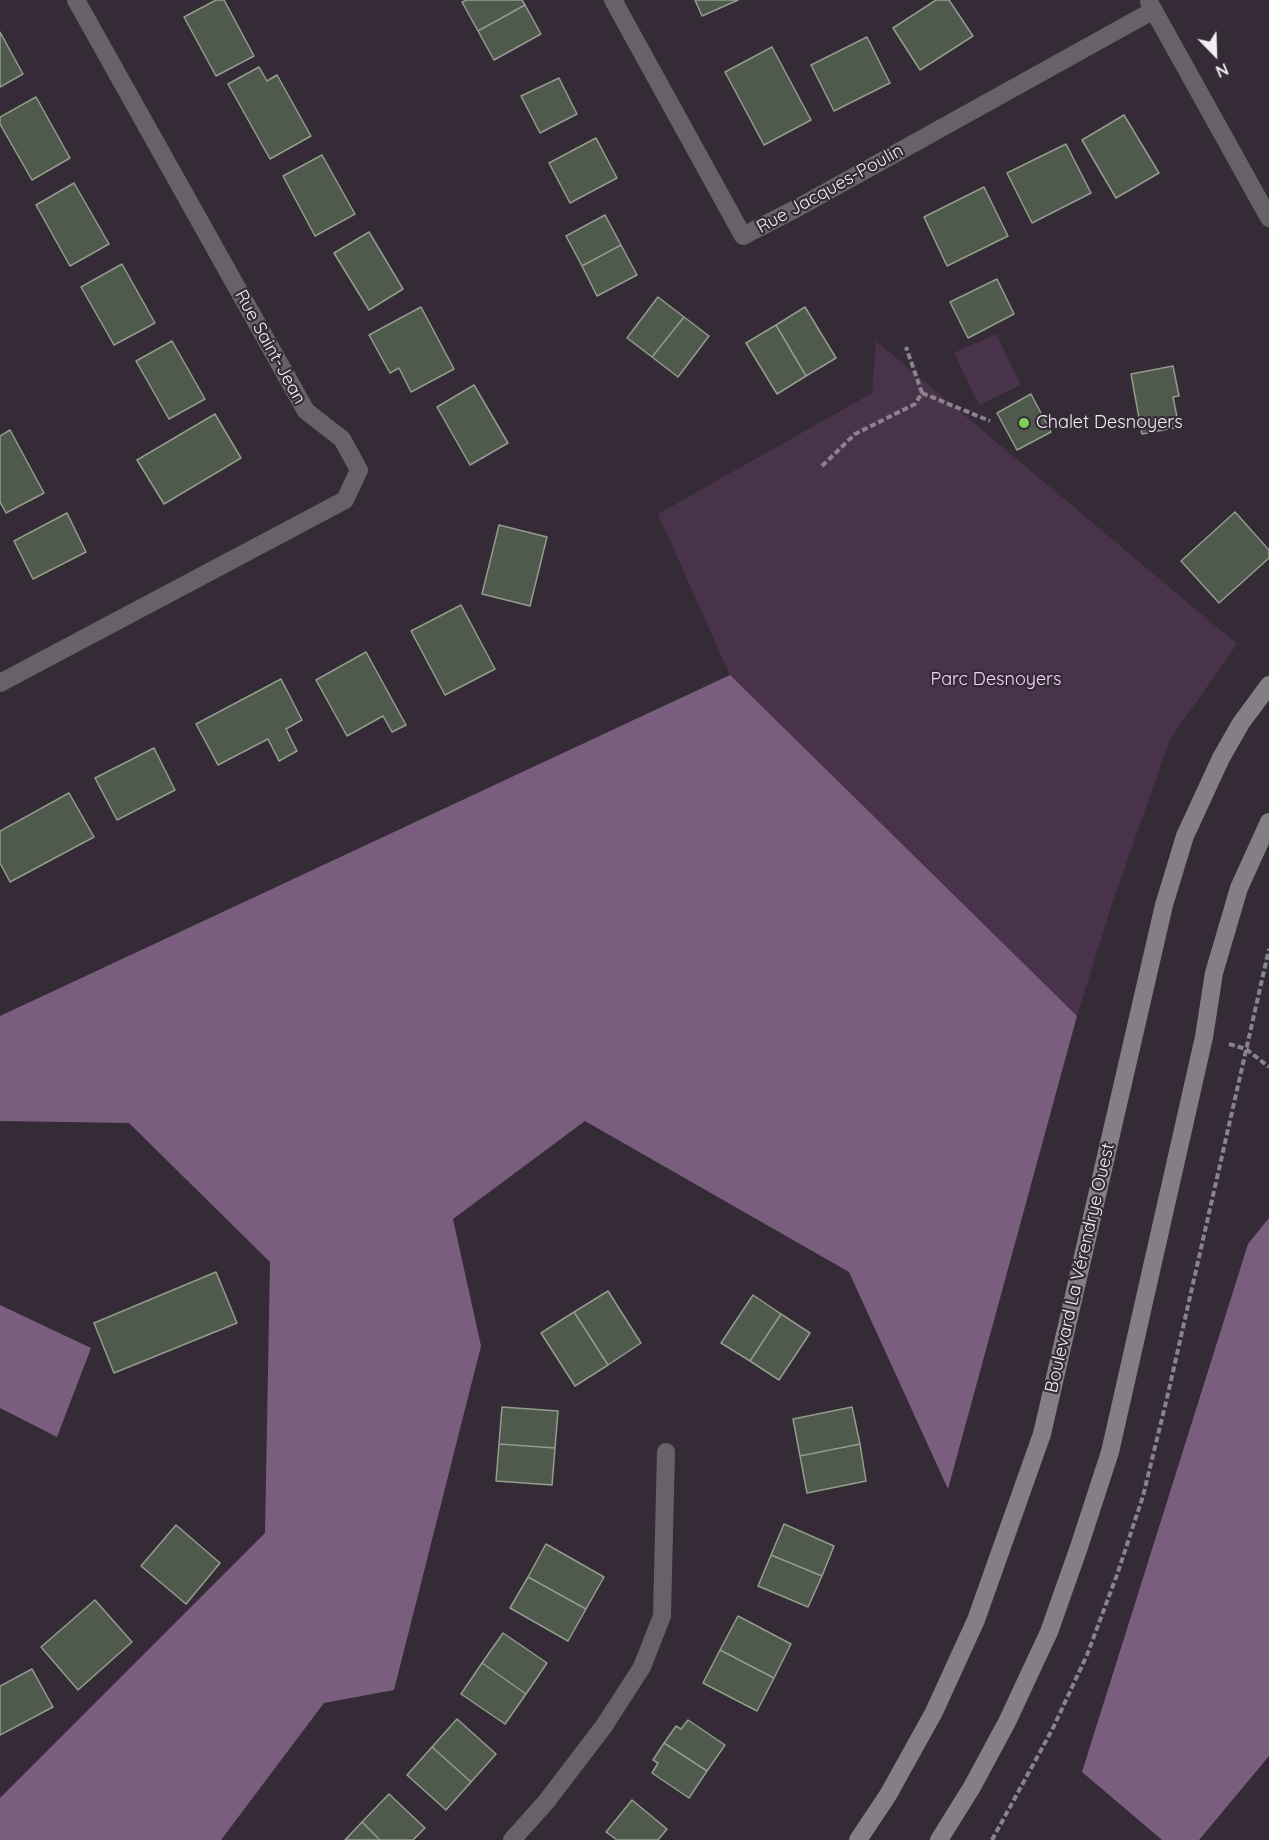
<!DOCTYPE html>
<html>
<head>
<meta charset="utf-8">
<style>
  body { margin:0 }
  #map { position:relative; width:1269px; height:1840px; overflow:hidden; background:#352b37; font-family:Quicksand,sans-serif }
  canvas { display:block }
  .north { position:absolute; left:1185px; top:24px; width:60px; height:60px; -webkit-text-stroke:4px #352b37; paint-order:stroke; rotate:157deg; font-size:16px; font-weight:700; line-height:24px; text-align:center; color:#f3edf4 }
  .north::after { content:''; display:block; margin:auto; width:21px; height:27px; background:#f3edf4; clip-path:polygon(50% 0,100% 100%,50% 72%,0 100%) }
</style>
</head>
<body>
<div id="map">
<canvas width="1269" height="1840"></canvas>
<div class="north">N</div>
</div>
<script>
const c = document.querySelector('canvas').getContext('2d');
c.lineJoin = 'round';
function fillPath(path, color) {
  c.fillStyle = color;
  c.fill(path, 'evenodd');
}
function strokePath(path, color, width, dash) {
  c.strokeStyle = color;
  c.lineWidth = width;
  c.lineCap = dash ? 'butt' : 'round';
  c.setLineDash(dash || []);
  c.stroke(path);
}
function label(font, color, halo, rows, align = 'center') {
  c.font = font + ' Quicksand,sans-serif';
  c.lineWidth = 4.5;
  c.setLineDash([]);
  c.textBaseline = 'middle';
  c.strokeStyle = halo;
  c.fillStyle = color;
  for (const [text, x, y, turn = 0] of rows) {
    c.save();
    c.translate(x, y);
    c.rotate((+turn || 0) * Math.PI / 180);
    c.textAlign = isNaN(turn) ? turn : align;
    if (halo) c.strokeText(text, 0, 0);
    c.fillText(text, 0, 0);
    c.restore();
  }
}
fillPath(new Path2D(`
  M996,334l25,51 -42,20 -25,-52z
  M876,341l361,303 -67,95 -58,165 -35,112 -347,-341 -72,-161 214,-121z`), '#48334b');
fillPath(new Path2D(`
  M730,675l347,341 -129,473 -99,-217 -264,-151 -132,98 28,127 -87,344 -70,13 -103,137h-221v-42l265,-265 5,-271 -141,-139 -129,-2v-105z
  M1269,1218v538l-70,84h-37l-80,-68 166,-528z
  M0,1305l91,43 -34,89 -57,-29z`), '#795f7d');
const building = new Path2D(`
  M216,0h8l30,56 -38,20 -32,-59z
  M467,0h55l3,5 -47,26 -16,-29z
  M695,0h43l-36,16z
  M936,0h13l24,36 -53,34 -27,-42z
  M525,5l16,29 -47,26 -16,-29z
  M0,32l23,42 -23,13z
  M867,37l23,46 -56,28 -23,-46z
  M772,47l39,73 -47,25 -39,-73z
  M259,67l8,14 10,-6 34,61 -41,23 -42,-75z
  M559,78l18,36 -37,19 -19,-37z
  M36,97l34,61 -38,22 -32,-56v-7z
  M1124,115l35,58 -43,25 -34,-58z
  M596,138l21,40 -47,25 -21,-40z
  M1066,144l25,49 -59,30 -25,-50z
  M322,155l33,59 -40,22 -32,-60z
  M74,183l35,61 -39,22 -34,-61z
  M984,187l24,49 -61,30 -23,-49z
  M605,215l16,30 -39,21 -16,-30z
  M369,232l34,57 -34,21 -35,-57z
  M621,245l16,30 -40,21 -15,-30z
  M122,264l33,59 -41,22 -33,-58z
  M997,279l17,35 -46,24 -18,-36z
  M658,297l26,20 -32,40 -25,-19z
  M421,307l33,62 -43,23 -12,-24 -9,5 -21,-38z
  M805,307l31,51 -30,18 -30,-51z
  M684,317l25,19 -31,41 -26,-20z
  M776,325l30,51 -29,18 -31,-51z
  M172,341l33,58 -36,20 -33,-58z
  M1173,366l6,30 -6,1 6,30 -37,7 -11,-60z
  M474,385l34,58 -38,22 -33,-58z
  M1031,394l20,38 -34,18 -20,-37z
  M215,414l26,44 -77,46 -27,-44z
  M10,430l34,63 -38,20 -6,-11v-66z
  M1235,512l34,38v8l-50,45 -38,-42z
  M67,513l19,39 -53,27 -19,-38z
  M499,525l48,12 -17,69 -48,-12z
  M461,605l34,64 -50,26 -34,-64z
  M366,652l40,73 -14,7 -9,-16 -36,20 -31,-56z
  M281,679l21,41 -16,9 11,22 -18,10 -11,-22 -50,26 -22,-41z
  M154,748l21,42 -58,30 -22,-42z
  M69,793l25,44 -84,45 -10,-19v-32z
  M216,1272l21,51 -123,50 -20,-50z
  M608,1291l33,52 -33,22 -34,-53z
  M753,1295l28,19 -31,47 -29,-18z
  M574,1312l34,53 -33,21 -34,-53z
  M781,1314l29,19 -31,47 -29,-19z
  M502,1407l56,4 -3,37 -56,-4z
  M852,1407l8,37 -60,12 -7,-37z
  M499,1444l56,4 -3,37 -56,-4z
  M860,1444l6,37 -59,12 -7,-37z
  M784,1524l50,22 -12,30 -51,-21z
  M176,1525l44,38 -34,41 -45,-38z
  M546,1544l58,33 -18,32 -58,-32z
  M771,1555l51,21 -14,31 -50,-21z
  M528,1577l58,32 -18,32 -58,-33z
  M95,1600l37,42 -54,48 -37,-43z
  M738,1616l53,28 -17,34 -54,-28z
  M503,1633l44,30 -21,31 -44,-31z
  M720,1650l54,28 -17,33 -54,-28z
  M482,1663l44,31 -21,30 -44,-30z
  M32,1669l21,38 -53,28v-49z
  M457,1719l39,35 -25,28 -39,-35z
  M688,1720l37,25 -18,26 -43,-28 12,-17 5,3z
  M664,1743l43,28 -18,27 -37,-25 6,-10 -5,-3z
  M432,1747l39,35 -25,28 -39,-35z
  M389,1794l36,34 -12,12h-33l-18,-18z
  M632,1800l35,29 -9,11h-41l-11,-8z
  M362,1822l18,18h-35z`);
fillPath(building, '#505a4c');
strokePath(building, '#929d8e', 1.5);
strokePath(new Path2D(`
  M922,393l68,28
  M822,466l33,-32 60,-30 7,-11 -16,-46
  M1229,1044l17,5 23,18
  M992,1840l61,-112 34,-73 31,-83 25,-76 24,-98 102,-449`), '#8a828c', 4, [6, 3]);
strokePath(new Path2D(`
  M613,0l130,236 56,-29 355,-197
  M1149,2l120,216
  M0,683l345,-183 14,-30 -17,-31 -36,-28 -230,-411
  M512,1840l34,-38 58,-76 38,-59 20,-51 4,-164`), '#676268', 18);
strokePath(new Path2D(`
  M858,1840l30,-45 46,-83 42,-92 66,-186 122,-529 21,-69 36,-78 20,-35 28,-38
  M939,1840l33,-53 35,-65 42,-90 30,-85 31,-95 94,-415 10,-64 25,-85 30,-66`), '#867e87', 18);
for (const [x, y, r, color] of [
  [1024,423,6,"#7cd155"]
]) {
  const dot = new Path2D();
  dot.arc(x, y, r, 0, 2 * Math.PI);
  c.fillStyle = color;
  c.fill(dot);
  strokePath(dot, '#352b37', 2);
}
label('18px', '#f3edf4', '#352b37', [
  ["Rue Jacques-Poulin",830,189,-29],
  ["Rue Saint-Jean",270,347,61],
  ["Boulevard La Vérendrye Ouest",1080,1268,-77]
]);
label('18px', '#f3edf4', '#352b37', [
  ["Chalet Desnoyers",1036,423]
], 'left');
label('18px', '#f8d3fd', '#352b37', [
  ["Parc Desnoyers",996,680]
]);
</script>
</body>
</html>
